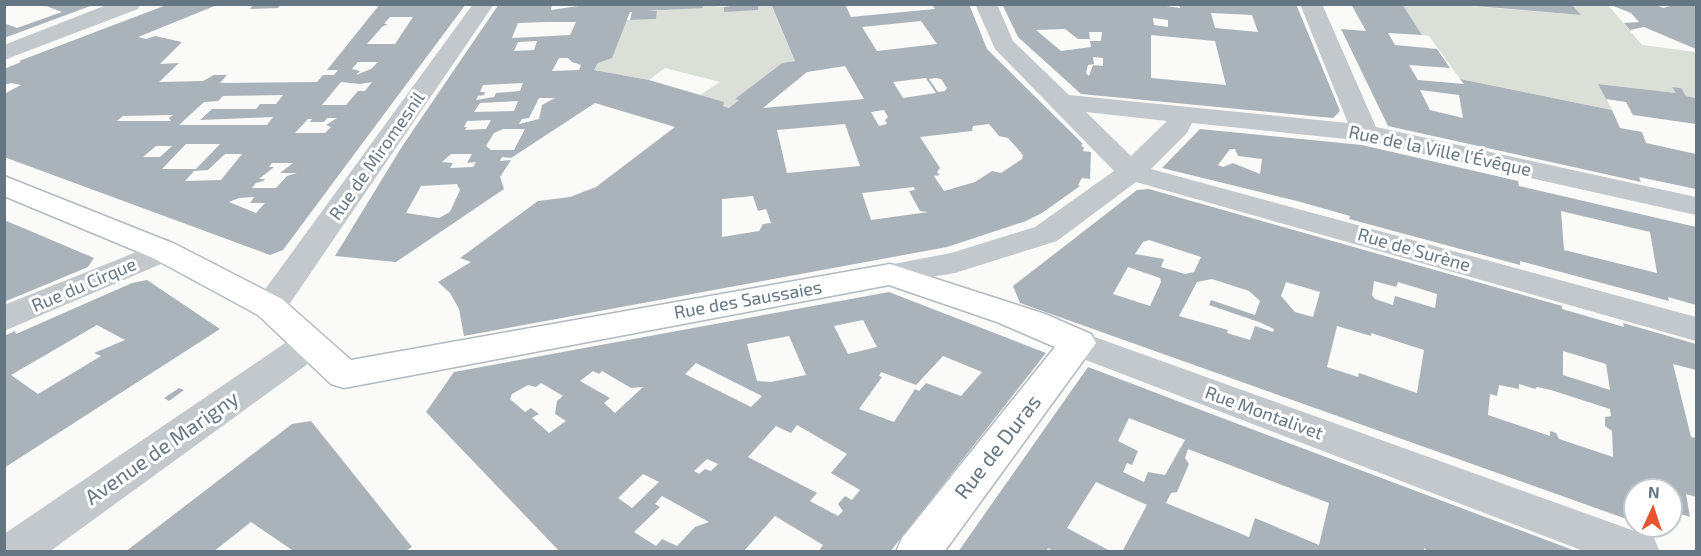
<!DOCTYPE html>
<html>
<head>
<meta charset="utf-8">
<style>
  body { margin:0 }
  #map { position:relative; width:1701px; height:556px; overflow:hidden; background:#fafaf8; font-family:"Exo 2",sans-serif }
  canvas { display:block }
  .frame { position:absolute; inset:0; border:6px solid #657683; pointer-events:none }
  .north { position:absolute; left:1623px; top:478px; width:60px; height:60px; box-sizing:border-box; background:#fff; border:2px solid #c1c8cd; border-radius:50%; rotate:3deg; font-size:16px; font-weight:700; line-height:24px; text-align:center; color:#657683 }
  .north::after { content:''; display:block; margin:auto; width:21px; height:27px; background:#e4572e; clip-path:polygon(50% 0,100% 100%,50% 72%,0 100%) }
</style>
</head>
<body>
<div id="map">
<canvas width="1701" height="556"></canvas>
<div class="frame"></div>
<div class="north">N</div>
</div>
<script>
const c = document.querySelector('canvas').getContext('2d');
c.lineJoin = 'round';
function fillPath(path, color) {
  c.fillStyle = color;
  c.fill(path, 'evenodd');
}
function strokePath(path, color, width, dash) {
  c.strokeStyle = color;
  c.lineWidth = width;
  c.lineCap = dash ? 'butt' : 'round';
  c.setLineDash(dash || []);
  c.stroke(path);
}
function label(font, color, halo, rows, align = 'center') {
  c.font = font + ' "Exo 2",sans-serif';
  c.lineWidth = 6;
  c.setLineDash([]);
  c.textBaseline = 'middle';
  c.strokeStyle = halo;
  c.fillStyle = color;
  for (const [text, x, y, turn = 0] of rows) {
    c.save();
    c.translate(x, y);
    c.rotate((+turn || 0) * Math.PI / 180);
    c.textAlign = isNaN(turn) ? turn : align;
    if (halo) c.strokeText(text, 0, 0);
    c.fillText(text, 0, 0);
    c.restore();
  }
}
fillPath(new Path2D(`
  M702,5l22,2v4l34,-1v-5h13l24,56 -13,2 -46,36 3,1 -10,8 -6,-2v-4l-23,-7 20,-13 -55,-14 -16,12 -55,-10 32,-50 30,-1 1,-8 46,-4z
  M1402,5h55l123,10 -9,-10h37l34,40 54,7v46l-10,-2 -6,-8 -8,-1 4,6 -77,-9 13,26 -152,-31 -31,-43 -7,-1z`), '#dadfd7');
fillPath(new Path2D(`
  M41,4h52v1l-89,33v-15l13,5 45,-16z
  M169,4l48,1 -79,32 8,2 9,-3 27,6 -22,22 19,-1 -20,19 44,-1 11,-6h13l-7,8 97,-1 6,-7h11l4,-5h-11l53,-66h86l-183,246 -13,5 -266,-98v-63l17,-9 -10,-2 -7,2v-16l17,-7 -2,-1zM390,17h23l-18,27h-28l15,-17 6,-3h-4zM358,62h20l-7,7 -15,6 4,-4 -8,-2zM341,82l19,2 12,-2 -7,9h-7l-12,14h-24zM283,95l-7,9h-16l-4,5h-44l-12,11 73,-3 -6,8h-88l25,-23 14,-1 5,-5zM173,115l-4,3 2,3h-54l6,-5zM327,118h10l-11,7 5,2 -6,6h-30l13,-14h4l-2,3h14zM186,144h34l-24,25h-34zM156,146h16l-12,11h-17zM225,154h17l-21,26 -36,1 9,-10 14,-1zM272,163h21l-13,10h17l-10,3 -11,12h-24l4,-5 7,-2 2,-2h-6l15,-12h-5zM254,197l-4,6h15l-9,10 -27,-11 10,-4z
  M281,4l-3,4 -28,1 3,-4z
  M499,4h53l-1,6 41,-6h110l1,4 -57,3h11l-1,8 -26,1 2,-8h-2l-18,46 -14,5 -4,7 55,10 75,22 -1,4 6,2 10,-8 -4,-1 47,-36 13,-2 -24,-57h74l6,13 84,-8 -3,-5h37l18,45 96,95 -2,1 3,3 -1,3 8,1 -1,27 -8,-1 -4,7 2,1 -38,27 -16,8 -79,26 -483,89 -5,-27 -9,-16 -12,-11 33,-20 -11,-4 78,-57 32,-4 26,-10 79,-60 -80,-24 -84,55 -9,-1 -2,4 11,-1 -11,17 4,12 -108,73 -61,-6 68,-111zM921,21l16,23 -60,7 -15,-24zM547,22h29l-6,13 -58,3 6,-15zM537,41l-3,9 -20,1 4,-9zM559,58h9l4,4 9,3 -2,5 -27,1zM845,66l19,33 -101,9 44,-36zM926,78l10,15 -33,5 -10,-16zM936,78l5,1 6,9 -2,3 -7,1 -9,-13zM523,83l-3,8 -24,2 -2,4 -18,3 2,-4 6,-1 1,-3h-5l3,-7zM539,98h16l-13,7 -3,14 -20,5 3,-5 7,-1zM518,101l-4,10 -40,1 6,-9zM884,110l4,7 -3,3 2,4 -8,2 -8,-14zM491,120l-5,9 -21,1 2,-3h-3l3,-6zM845,124l15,42 -73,7 -10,-43zM989,124l10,12 9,2 15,17 -1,4 -21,14 -9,-2 -17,11 -31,9 -10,-15 6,-1 -3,-3 3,-4 -20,-31 52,-6 1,-5zM503,129h22l-11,21h-23l-5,-4 8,-13zM451,154h21l-5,9 9,-1 -3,5 -23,1 3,-5 -11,-1zM457,184l3,6 -10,22 -11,6 -33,-5 15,-27zM914,187l1,3 -6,1 11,20 8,1 -57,8 -9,-27zM753,196l5,15 8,-2 5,14 -8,1 -4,7 -37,6v-38z
  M743,4h15v6l-34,2v-5z
  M1002,4h150l28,4 -1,-4h117l44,107 -7,7 -252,-24 -63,-57zM1211,13l41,2 6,17 -43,-4zM1153,18l15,2v7l-14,-2zM1065,29l13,10h12l-1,-7h13l-1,9h-11l1,6 -30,4 -25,-21zM1151,35l64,6 11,44 -75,-7zM1093,57l10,1v8l-10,-1 -4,11 -3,-3 2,-8 6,-1z
  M1351,4h51l20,31 -34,-2 7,12 42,4 13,19 -41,-3 9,15 46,4 -4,-5 152,31 8,18 22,4 4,11 50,11v35l-57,-12 2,5 -253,-56 -47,-97 25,2zM1420,90l39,5 4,23 -33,-8z
  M1475,4h96l10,11 -106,-9z
  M1608,4h46l9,4 15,-4h18v45l-52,-22 -14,3 -6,-7 15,-1 -8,-9z
  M1598,84l78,9 -4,-6 9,1 5,8 10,2v26l-63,-9 -7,-13 -20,-3z
  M1200,129l162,16 156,36 1,5 177,41v78l-28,-8 1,4 -149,-40v4l-171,-46 1,-3 -53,-15 -135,-33zM1230,149h5l3,7 24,3 -2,15 -27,-11 -10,4 -5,-2zM1561,211l89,21 7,41 -93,-23z
  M1149,189l413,117v3l62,18 -1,-4 73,21v26l-23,-6 18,73 5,1v59l-10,-3 4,23 -19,-6v-21h-36v32l-615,-219 -7,-17 124,-96zM1149,240l52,17 -7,15 -9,2 -24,-7 3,-8 -29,-5 8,-12zM1128,267l32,11 1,4 -11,24 -37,-12zM1212,279l37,12 11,10 -5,14 -44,-15 -2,5 50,17 15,7 -1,3 -18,-6 -5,14 -23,-7 1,-3 -49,-14 18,-34zM1374,281l22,6 2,-5 39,12 -2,14 -40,-12 -2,9 -18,-6 -3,-4zM1286,282l34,10 -7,25 -18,-5 -14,-16zM1337,326l34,10v-3l53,17 -7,43 -58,-20 -1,4 -31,-10zM1563,351l43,13 4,26 -47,-15zM1519,384l16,5 2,-2 14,3 59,19 1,7 -6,1v9l7,5 1,26 -54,-18 -3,-6 -6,-2v5l-62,-21 2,-21 7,2 2,-11 20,4z
  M4,220l24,10 66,28 -6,9 -84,35z
  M147,280l73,49 -216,139v-132l11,-5 1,3 116,-51zM97,325l28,15 -31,13 7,3 -63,38 -27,-19z
  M889,292l157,61 -156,199h-72l5,-7 -48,-29 -32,36h-183l-134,-140 28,-40zM863,320l14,27 -29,7 -14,-28zM789,336l17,39 -35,7 -14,-1 -10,-37zM943,356l39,16 -21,24 -35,-13 -7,8 -4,-2 -21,33 -35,-13 23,-32 -3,-1 2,-4 35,13zM696,363l66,33 -11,11 -66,-33zM593,371l6,3 3,-3 29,17 12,-1 -28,26 -11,-10 6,-5 -30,-17zM541,383l22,13 -6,5 -2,13 11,7 -17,12 -17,-15 7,-4 -8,-6 -6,4 -15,-13 2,-5 16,-9 8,2zM797,425l50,29 -16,19 29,17 -8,10 -7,-4 -7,8 5,7 -5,5 -28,-15 7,-8 -69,-36 28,-31 15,7zM707,459l11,5 -7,7 -6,-2 -6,5 -5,-3zM643,474l16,8 -27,26 -14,-10zM662,496l47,26 -14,5 -18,19 -15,-7 -6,7 -22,-14 26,-25 -5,-3z
  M1088,367l113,43 377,142h-149l-5,-4v4h-302l25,-47 -51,-23 -29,46 45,24h-58l-6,-4 -2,4h-88zM1129,418l56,22 -20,35 -17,-3 -4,10 -21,-10 4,-9 5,2 6,-14 -20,-10zM1188,449l141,54 -10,42 -64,-27 -6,19 -83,-34 5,-10 6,-1 12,-28 -4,-6z
  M179,388l5,2 -15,11 -5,-3z
  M311,421l101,126 -8,5h-109l-44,-30 -38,30h-88l167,-128z`), '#aab3b9');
const secondary = new Path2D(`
  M4,176l171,68 107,55 69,61 539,-96 155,50 46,20 5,9 -152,209h-48l6,-14 153,-191 -58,-25 -108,-37 -545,103 -13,-4 -73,-69 -105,-57 -149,-62z`);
strokePath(secondary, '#b3babf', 3);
fillPath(new Path2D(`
  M109,4h31l-2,5 -134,51v-15z
  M473,4h21l-212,311 -12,3 -12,-3 -5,-8 5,-8z
  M975,4h22l16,37 56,54 279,28 -48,-119h22l54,123 320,70v18l-331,-74 -173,-18 -5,10 -36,36 545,148v24l-560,-159 -79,59 -102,32 -65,11 -12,-3 -4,-7 4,-7 73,-14 84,-26 79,-56 -119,-122zM1086,112l81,9 -36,35z
  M164,241l11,3 5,7 -5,7 -171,73v-26z
  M1078,331l576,207 6,14h-74l-521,-200 -5,-9 5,-9z
  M310,332l13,3 5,9 -5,9 -274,199h-45v-18l293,-199z`), '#c3c8cc');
fillPath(secondary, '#fff');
label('18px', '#657683', '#fff', [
  ["Rue de la Ville l'Évêque",1440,151,12],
  ["Rue de Miromesnil",377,156,-55],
  ["Rue de Surène",1414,250,16],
  ["Rue du Cirque",84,285,-23],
  ["Rue des Saussaies",748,300,-10],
  ["Rue Montalivet",1264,413,20]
]);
label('21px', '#657683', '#fff', [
  ["Rue de Duras",998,447,-52],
  ["Avenue de Marigny",162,448,-35]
]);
</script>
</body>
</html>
